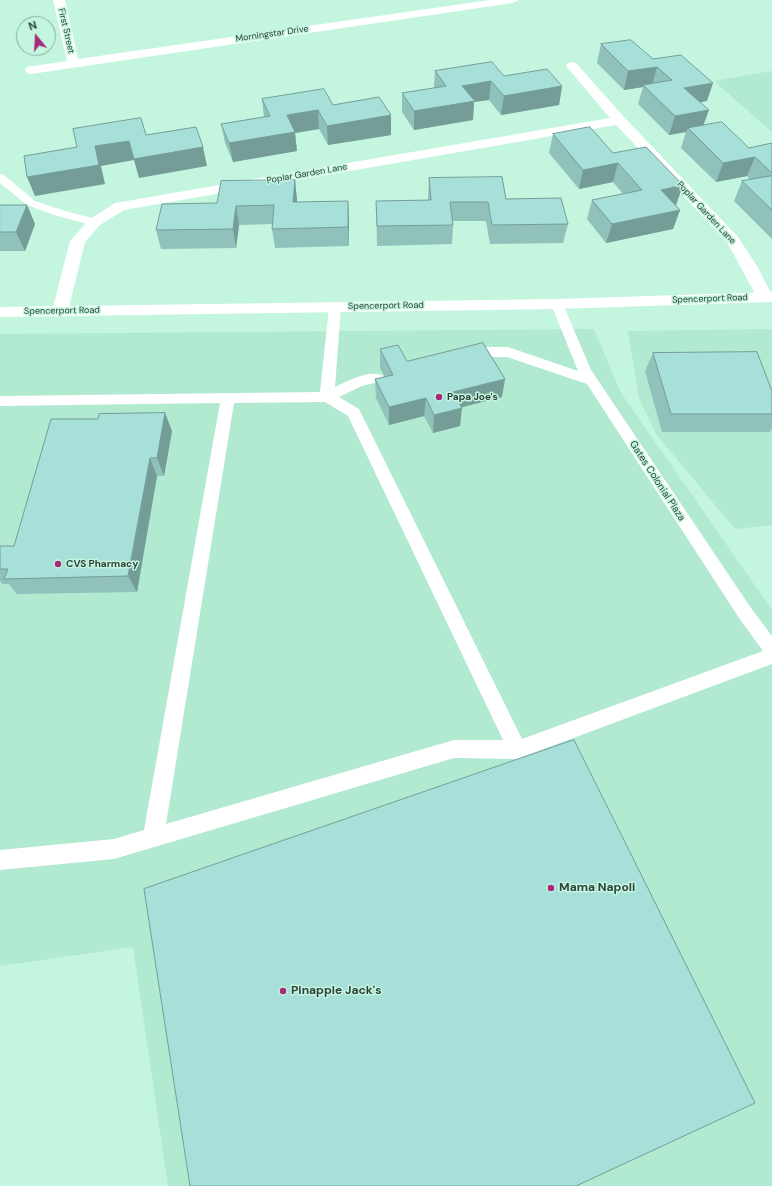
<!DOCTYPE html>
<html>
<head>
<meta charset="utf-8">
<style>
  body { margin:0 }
  #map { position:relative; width:772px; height:1186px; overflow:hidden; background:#c4f5df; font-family:"DM Sans",sans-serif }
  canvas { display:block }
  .north { position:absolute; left:16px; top:16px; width:40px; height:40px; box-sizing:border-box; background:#c4f5df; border:1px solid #88ad9d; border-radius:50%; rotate:342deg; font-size:11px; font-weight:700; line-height:16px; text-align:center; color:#2e4239 }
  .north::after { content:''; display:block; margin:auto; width:14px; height:18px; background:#a7297a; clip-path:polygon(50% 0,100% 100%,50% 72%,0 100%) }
</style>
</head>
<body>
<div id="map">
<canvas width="772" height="1186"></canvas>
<div class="north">N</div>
</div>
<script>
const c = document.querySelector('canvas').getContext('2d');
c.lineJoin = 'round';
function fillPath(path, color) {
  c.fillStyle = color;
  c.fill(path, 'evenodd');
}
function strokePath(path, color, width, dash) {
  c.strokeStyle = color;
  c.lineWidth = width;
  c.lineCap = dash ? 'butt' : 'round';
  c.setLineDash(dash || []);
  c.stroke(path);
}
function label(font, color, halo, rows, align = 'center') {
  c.font = font + ' "DM Sans",sans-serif';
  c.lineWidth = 3;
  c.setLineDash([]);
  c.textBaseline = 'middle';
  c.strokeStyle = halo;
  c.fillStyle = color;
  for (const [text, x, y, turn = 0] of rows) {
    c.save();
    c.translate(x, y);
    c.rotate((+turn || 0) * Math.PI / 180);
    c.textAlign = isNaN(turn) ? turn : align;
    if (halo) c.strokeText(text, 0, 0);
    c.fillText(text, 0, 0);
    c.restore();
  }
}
fillPath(new Path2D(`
  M772,71v61l-58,-51z
  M594,329l27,64 151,217v576h-604l-35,-239 -133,19v-632z
  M772,329v196l-37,4 -79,-95 -17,-36 -11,-67z`), '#b1e9d1');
fillPath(new Path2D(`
  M0,174l4,1 31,26 27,9 37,10 2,2 -2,2 -4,2 -41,-11 -27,-10 -27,-22z
  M557,300l5,1 1,3 28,66 160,238 21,28v28l-255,95 -63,-1 -340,101 -114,11v-20l114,-11 30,-9 76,-427 -220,3v-10l320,-4 9,-85 1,-3 5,-1 5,1 1,3 -6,80c13,-6 32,-17 47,-12l2,3 -2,3 -20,5 -23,11 20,12 2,4 161,326 241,-88 -24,-33 -152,-234 -80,-27h-22l-19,5 -5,-2 -2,-3 2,-3 24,-7h23l70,24 -27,-67 1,-3zM325,402l23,14 155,324h-49l-288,84 68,-421z`), '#fff');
fillPath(new Path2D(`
  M53,0h12l13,59 412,-59h29l-6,3 -482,71 -4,-1 -2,-3 2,-3 40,-6z
  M572,62l4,1 48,54 114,120 19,29 15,29 -1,6 -6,1 -6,-1 -32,-59 -111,-117 -492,85 -24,15 -15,17 -17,69 -2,4 -6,1 -6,-1 -2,-4 18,-70 20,-22 25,-16 495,-85 -44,-52 2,-3z`), '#fff');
fillPath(new Path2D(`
  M772,292v10l-215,7 -557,8v-10l557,-8z`), '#fff');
fillPath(new Path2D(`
  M601,44l52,15 54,42 -7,1 3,24 46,22 23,-5v96l-38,-38 8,-20 8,-1 -3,-4 -31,6 -35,-34 5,-16 -17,3 -31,-31 5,-17 -19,3 -27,-27z
  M435,71l69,5 58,10 -3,19 -58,10 -12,-15 -15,2 -1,18 -59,10 -12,-18v-19l32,-5z
  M262,99l71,6 58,30 -63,10 -9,-16 -24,4 2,18 -64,11 -8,-19 -4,-19 43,-7z
  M553,134l60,19 70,32 -7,20h-1l5,5 -7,19 -67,14 -19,-24 5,-19 31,-6 -10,-12 -34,7 -30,-36z
  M429,178l77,21 62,25 -5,19 -73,1 -4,-23h-33v4l-1,19 -75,2 -1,-45 52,-1z
  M295,180l2,22 52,18v26l-74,2 -3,-19v-5l-33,1 -3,23 -75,1 -5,-19 61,-27z
  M0,205h27l8,19 -10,27h-25z
  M380,349l27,12 95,36 -41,10 -1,19 -27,7 -9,-17 -35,9 -13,-27 -1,-19 10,-2 -5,-9z
  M653,353l119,38v37l-2,4h-108l-17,-61z
  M165,413l7,18 -8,45h-7l-20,116 -120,2 -8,-10h-6l-3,-3v-35h14l84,-127z`), '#90c1bb');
fillPath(new Path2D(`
  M657,67l-5,18h-9v2l-19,3 4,-19z
  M491,81l-2,19 -15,2 -1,18 -59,10v-19l48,-25z
  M713,83l-6,18 -29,5 6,-18z
  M562,86l-3,19 -58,10 3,-19z
  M318,110l1,19 -24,4 2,18 -64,11 -4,-19 58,-28z
  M709,110l-7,19 -14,-1 -2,4 -17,3 6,-19z
  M391,115v20l-63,10 -1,-19z
  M129,141l74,6 4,19 -68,12 -5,-18 -33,6 4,18 -70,12 -8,-19 68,-31z
  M755,157l-8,19 -31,6 7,-19z
  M618,163l-5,19 -34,7 4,-19z
  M295,180l2,19 -2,22 -2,-19z
  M683,185l-7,20 -21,4 6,-19z
  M348,201l1,19v26l-1,-19z
  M27,205l8,19 -10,27 -9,-19z
  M236,206l3,19 -3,23 -3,-19z
  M680,210l-7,19 -67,14 6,-19z
  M505,379l-3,18 -51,13 2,-18z
  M426,398l-2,18 -35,9v-18z
  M462,408l-2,18 -27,7 1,-18z
  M165,413l7,18 -8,45 -7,-18z
  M150,458l7,18 -20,116 -9,-16z`), '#759d98');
const building = new Path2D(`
  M631,40l22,19 28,-4 32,28 -29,5 25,22 -34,6 -32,-31 29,-5 -15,-13 -29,4 -27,-27z
  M492,62l12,14 43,-7 15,17 -58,10 -13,-15 -29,5 13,15 -61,10 -12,-18 44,-7 -11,-15z
  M324,89l9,16 46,-8 12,18 -64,11 -9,-16 -31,5 8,17 -66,11 -8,-19 49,-8 -8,-17z
  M141,118l5,17 50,-8 7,20 -69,12 -5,-18 -34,5 4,19 -72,12 -3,-21 53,-9 -4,-18z
  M722,122l27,26 23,-5v30l-17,-16 -32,6 -35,-35z
  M590,127l23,26 33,-6 37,38 -22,5 19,20 -68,14 -20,-24 50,-10 -24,-27 -35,7 -30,-36z
  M772,176v34l-30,-29z
  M502,177l4,22 55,-1 7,26 -76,1 -4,-23h-38l3,23 -76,1 -1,-25 55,-1 -2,-22z
  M295,180l-2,22 55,-1v26l-76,2 2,-24 -38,1 -3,23 -77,1 6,-26 55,-1 4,-22z
  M0,205h27l-11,27h-16z
  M483,343l22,36 -52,13 9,16 -28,7 -8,-17 -37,9 -14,-28 18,-4 -13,-26 18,-4 9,16z
  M757,352l15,39v23h-101l-18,-61z
  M165,413l-8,45h-7l-22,118 -124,3 4,-10h-8v-23h14l37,-127h47l1,-5z
  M574,740l181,363 -179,83h-386l-46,-297z`);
fillPath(building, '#a7e0d9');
strokePath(building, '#759d98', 1);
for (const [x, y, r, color] of [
  [439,397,4,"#a7297a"],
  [58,564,4,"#a7297a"],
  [551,888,4,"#a7297a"],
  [283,991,4,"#a7297a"]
]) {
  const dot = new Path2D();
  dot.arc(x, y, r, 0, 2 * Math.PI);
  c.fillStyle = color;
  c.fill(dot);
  strokePath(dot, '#c4f5df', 1.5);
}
label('9px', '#2e4239', '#c4f5df', [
  ["First Street",66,31,77],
  ["Morningstar Drive",272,34,-8],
  ["Poplar Garden Lane",307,174,-10],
  ["Poplar Garden Lane",706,213,47],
  ["Spencerport Road",710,299,-2],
  ["Spencerport Road",386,306,-1],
  ["Spencerport Road",62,311,-1]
]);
label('bold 10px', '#2e4239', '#c4f5df', [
  ["Papa Joe's",447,397],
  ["CVS Pharmacy",66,564]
], 'left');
label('10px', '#2e4239', '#c4f5df', [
  ["Gates Colonial Plaza",657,481,57]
]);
label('bold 12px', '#2e4239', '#c4f5df', [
  ["Mama Napoli",559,888],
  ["Pinapple Jack's",291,991]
], 'left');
</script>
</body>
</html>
